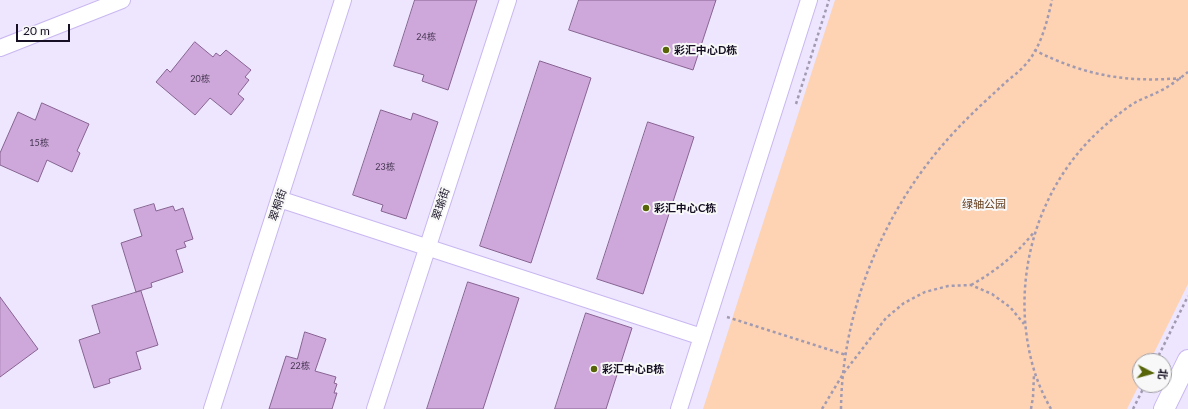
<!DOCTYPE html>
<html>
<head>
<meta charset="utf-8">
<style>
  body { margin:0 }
  #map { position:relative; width:1188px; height:409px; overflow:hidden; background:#ede6fe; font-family:Lato,"Noto Sans SC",sans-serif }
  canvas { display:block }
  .north { position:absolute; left:1132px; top:353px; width:40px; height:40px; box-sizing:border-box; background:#f8f8f8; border:1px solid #9e9ba3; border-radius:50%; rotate:96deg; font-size:11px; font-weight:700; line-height:16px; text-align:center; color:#171024 }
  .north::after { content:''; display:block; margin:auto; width:14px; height:18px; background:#576408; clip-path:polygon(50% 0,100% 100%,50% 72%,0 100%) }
  .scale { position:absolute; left:16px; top:24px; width:54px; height:18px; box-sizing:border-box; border:2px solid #171024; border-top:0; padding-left:5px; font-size:12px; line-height:14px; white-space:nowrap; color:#171024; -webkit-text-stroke:3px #f8f8f8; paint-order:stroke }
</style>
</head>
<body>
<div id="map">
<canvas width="1188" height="409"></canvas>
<div class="north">北</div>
<div class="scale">20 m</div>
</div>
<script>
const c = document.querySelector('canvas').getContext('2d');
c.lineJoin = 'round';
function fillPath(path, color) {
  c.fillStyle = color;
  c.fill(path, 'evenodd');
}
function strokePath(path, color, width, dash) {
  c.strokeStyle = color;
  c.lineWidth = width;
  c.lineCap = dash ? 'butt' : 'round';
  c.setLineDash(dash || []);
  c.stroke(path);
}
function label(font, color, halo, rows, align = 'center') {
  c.font = font + ' Lato,"Noto Sans SC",sans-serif';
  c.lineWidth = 4;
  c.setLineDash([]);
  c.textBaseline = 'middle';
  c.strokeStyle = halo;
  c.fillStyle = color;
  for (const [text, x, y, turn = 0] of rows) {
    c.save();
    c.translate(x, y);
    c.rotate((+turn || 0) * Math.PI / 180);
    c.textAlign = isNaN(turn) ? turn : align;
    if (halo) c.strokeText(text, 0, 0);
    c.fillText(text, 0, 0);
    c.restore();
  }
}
fillPath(new Path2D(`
  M835,0h353v284l-38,77h-10v22l-13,26h-424z`), '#fdd3b3');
const building = new Path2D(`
  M415,0h62l-29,90 -26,-9 2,-6 -30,-9z
  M579,0h137l-23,70 -124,-40z
  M195,42l18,15 3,-4 4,3 6,-6 25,20 -6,7 4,3 -11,14 6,5 -13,16 -21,-17 -15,17 -39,-33 11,-13 3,3z
  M540,61l51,17 -60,185 -51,-17z
  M42,103l47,21 -12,27 3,2 -8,19 -25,-12 -9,22 -38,-17v-12l18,-41 17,8z
  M381,110l30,10 2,-7 25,9 -32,97 -25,-8 2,-6 -30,-10z
  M648,122l46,15 -51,157 -46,-15z
  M154,204l2,7 17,-5 2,5 8,-3 10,31 -9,3 2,5 -10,3 7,22 -32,11 1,4 -16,5 -15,-49 21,-7 -8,-26z
  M468,282l51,16 -36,111h-56z
  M141,291l17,54 -22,7 5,17 -32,10 1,4 -16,5 -15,-48 21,-7 -8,-27z
  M0,297l38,52 -38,28z
  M586,313l46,15 -26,81h-51z
  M305,332l21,7 -11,32 21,6 -2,6 3,1 -3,9h3l-5,16h-63l17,-53 11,3z`);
fillPath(building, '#cfa8db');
strokePath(building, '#876392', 1);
const minor = new Path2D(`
  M0,48l122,-48
  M279,199l423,138
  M212,409l131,-409
  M375,409l133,-409
  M679,409l130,-409`);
const tertiary = new Path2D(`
  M1164,409l24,-49`);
strokePath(minor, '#c9b7f1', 18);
strokePath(tertiary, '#c9b7f1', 22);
strokePath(new Path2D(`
  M1034,50c50,25 91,33 147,28
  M796,104l33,-104
  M971,285c25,-14 45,-30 63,-53
  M727,317l119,38
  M1156,361l32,-65
  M822,409l21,-35 43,-56 18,-15 21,-11 23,-6 23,-1 21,9 18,13 14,17
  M841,409c1,-103 46,-207 117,-281 15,-16 32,-31 48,-46 7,-6 14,-11 20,-18 15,-17 21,-42 26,-64
  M1031,409l2,-12 1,-23
  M1051,409c-7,-12 -13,-26 -17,-39 -25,-84 0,-180 66,-240 11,-10 23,-20 36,-28 7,-4 15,-6 22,-10 11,-5 21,-13 30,-20
  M1133,409l12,-24`), '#a19ab1', 2.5, [3, 3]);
strokePath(minor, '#fff', 16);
strokePath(tertiary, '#fff', 20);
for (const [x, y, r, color] of [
  [666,50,4,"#576408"],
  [646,208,4,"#576408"],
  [594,369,4,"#576408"]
]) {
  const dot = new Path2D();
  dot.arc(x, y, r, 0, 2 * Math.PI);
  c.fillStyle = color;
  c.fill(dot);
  strokePath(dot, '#f8f8f8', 1.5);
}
label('9px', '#453652', null, [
  ["24栋",426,37],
  ["20栋",200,79],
  ["15栋",39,143],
  ["23栋",385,167],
  ["22栋",300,366]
]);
label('bold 11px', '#171024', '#f8f8f8', [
  ["彩汇中心D栋",674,50],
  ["彩汇中心C栋",654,208],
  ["彩汇中心B栋",602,369]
], 'left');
label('11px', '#171024', '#f8f8f8', [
  ["翠瑜街",441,204,-72],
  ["翠桐街",278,205,-72]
]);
label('11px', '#613a19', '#f8f8f8', [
  ["绿轴公园",984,204]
]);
</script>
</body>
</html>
